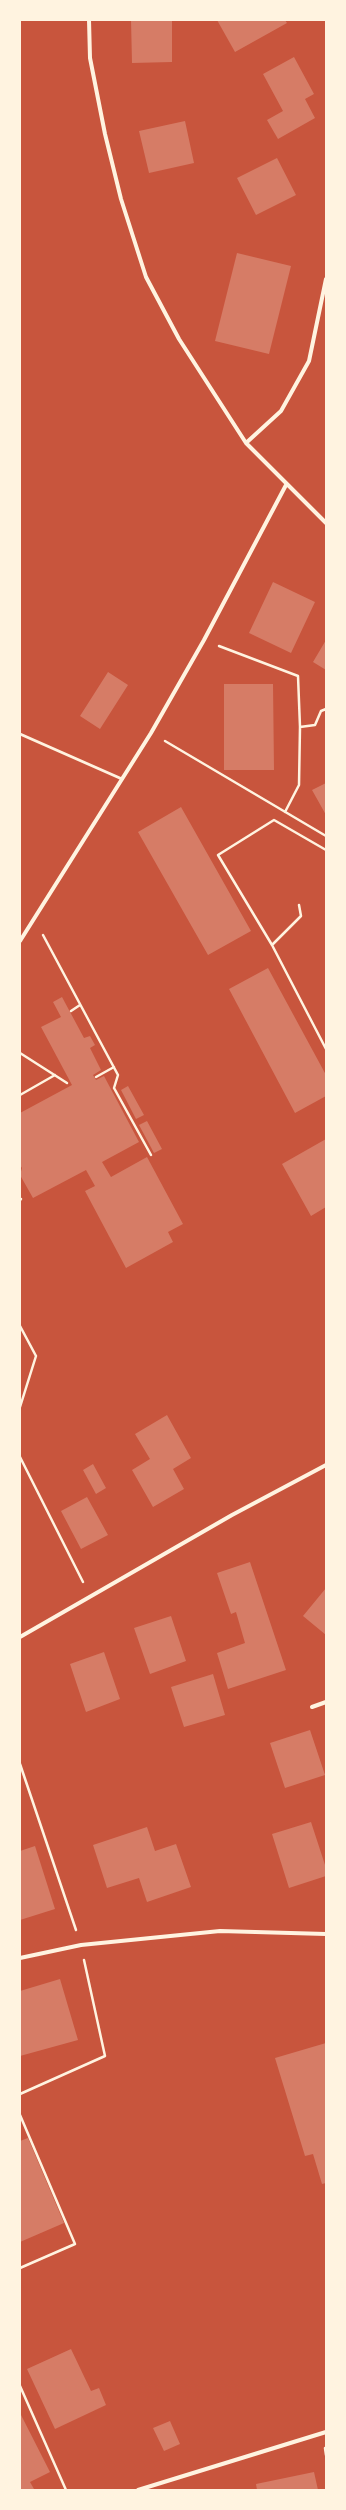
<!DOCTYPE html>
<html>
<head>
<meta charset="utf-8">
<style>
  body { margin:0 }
  #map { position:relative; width:346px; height:2510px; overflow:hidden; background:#c8553d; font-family:"Crimson Pro",serif }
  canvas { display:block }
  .frame { position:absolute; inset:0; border:21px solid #fff3e0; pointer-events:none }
</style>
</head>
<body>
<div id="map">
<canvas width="346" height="2510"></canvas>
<div class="frame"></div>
</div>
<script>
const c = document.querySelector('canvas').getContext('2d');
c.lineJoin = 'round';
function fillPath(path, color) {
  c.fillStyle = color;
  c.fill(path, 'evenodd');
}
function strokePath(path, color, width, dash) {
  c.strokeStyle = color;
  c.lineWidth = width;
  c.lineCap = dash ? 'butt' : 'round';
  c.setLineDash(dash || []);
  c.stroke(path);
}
fillPath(new Path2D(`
  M131,20h41v42l-40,1z
  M217,20h68l2,3 -52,29z
  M294,57l20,37 -9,5 10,19 -37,21 -11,-19 16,-9 -20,-37z
  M185,121l9,42 -45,10 -10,-42z
  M277,158l19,37 -40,20 -19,-37z
  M237,253l54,13 -22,88 -54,-13z
  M273,582l42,20 -24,51 -42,-20z
  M326,640v30l-13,-8z
  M108,672l20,13 -28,44 -20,-13z
  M224,684h49l1,86h-50z
  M326,783v32l-14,-25z
  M181,807l70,124 -43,24 -70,-123z
  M268,968l58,107v21l-31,17 -66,-124z
  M62,997l22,41 6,-2 5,9 -5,3 11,22 -8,5 3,5 8,-4 35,66 -37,20 9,15 36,-20 36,67 -15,8 5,10 -47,26 -41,-77 10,-5 -9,-16 -53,28 -13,-23 2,-7 -2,-3v-52l52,-28 -31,-58 20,-10 -8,-15z
  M128,1086l16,29 -8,4 -15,-29z
  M147,1121l15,28 -8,4 -15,-28z
  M326,1139v68l-15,9 -29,-52z
  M167,1415l24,43 -18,11 11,20 -31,18 -21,-37 18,-11 -15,-25z
  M93,1464l13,24 -10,6 -13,-24z
  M87,1497l21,38 -27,14 -20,-38z
  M250,1562l36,108 -58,19 -11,-36 28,-10 -9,-31 -5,2 -14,-41z
  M326,1588v47l-23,-19z
  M171,1616l15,45 -36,13 -16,-46z
  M104,1652l16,47 -34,13 -16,-48z
  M213,1674l12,41 -41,12 -13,-40z
  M310,1730l15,45 -40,13 -15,-45z
  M311,1822l15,46v8l-37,12 -17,-54z
  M147,1827l8,24 21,-7 15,43 -44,15 -8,-24 -32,10 -14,-43z
  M35,1846l20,63 -35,11v-69z
  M60,1979l18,61 -58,16v-65z
  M326,2043v140l-4,1 -9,-30 -8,2 -30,-98z
  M28,2138l36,85 -44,19v-101z
  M71,2349l20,42 8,-3 7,17 -51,24 -28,-60z
  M20,2413l30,59 -20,10 4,7 -2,1h-12z
  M170,2421l10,23 -16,7 -11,-23z
  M314,2472l4,18h-61l-1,-6z`), '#d67c66');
strokePath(new Path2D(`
  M219,646l79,30 2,51 15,-2 6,-14 5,-2
  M165,741l161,95
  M285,812l14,-27 1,-58
  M326,850l-52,-30 -56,35 54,90 54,104
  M43,935l75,140 -4,13 37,67
  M272,945l29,-29 -2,-11
  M71,1011l9,-6
  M20,1053l47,30
  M96,1077l18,-10
  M20,1095l35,-20
  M20,1200l1,-1
  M20,1326l16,30 -16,51
  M20,1457l63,125
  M20,1764l56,166
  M20,2094l85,-38 -21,-96
  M20,2115l55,129 -55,24
  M20,2386l46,104
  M325,2448l1,7`), '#fff3e0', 2.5);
strokePath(new Path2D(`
  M20,734l102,45`), '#fff3e0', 3);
strokePath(new Path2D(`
  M89,20l1,38 15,76 16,65 25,78 33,62 67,104 80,80
  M246,443l35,-32 28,-50 17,-82
  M20,941l131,-208 53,-93 82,-155
  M20,1637l212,-122 94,-50
  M312,1707l14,-5
  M20,1958l61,-13 139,-14 106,3
  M138,2490l188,-58`), '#fff3e0', 4);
</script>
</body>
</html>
